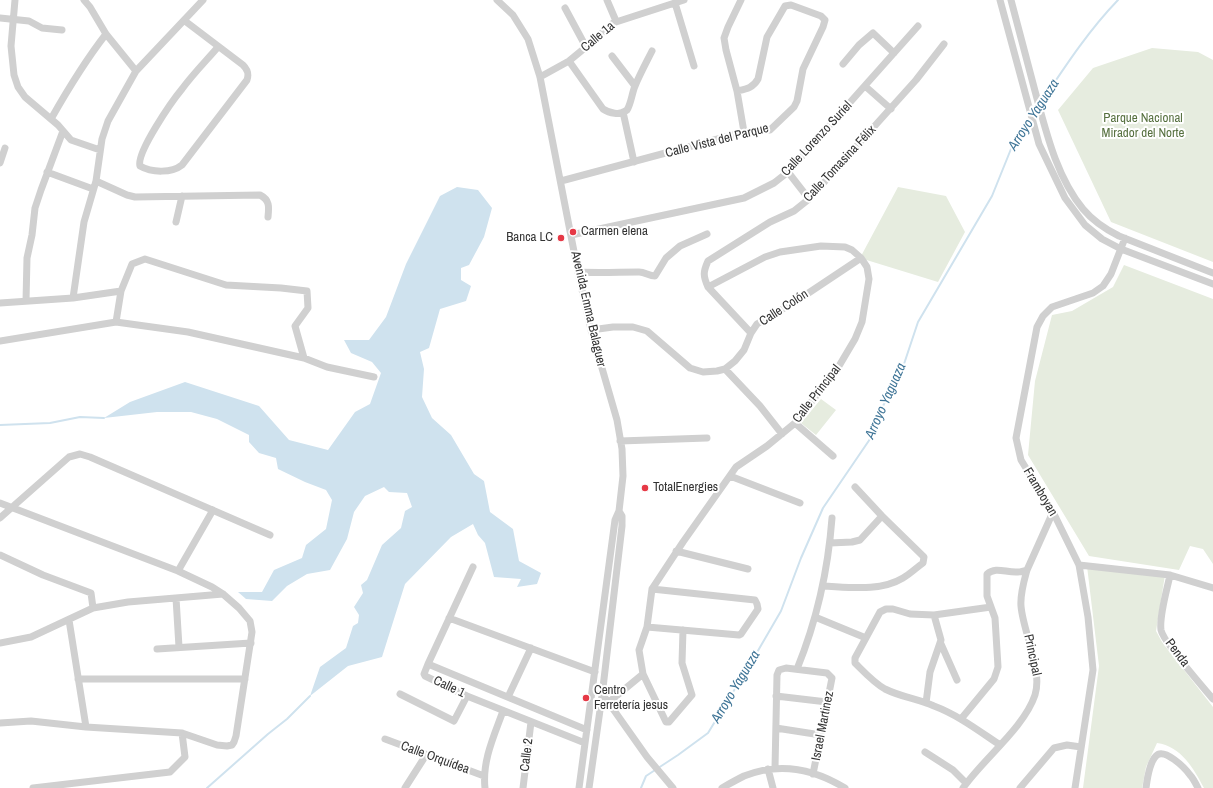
<!DOCTYPE html>
<html>
<head>
<meta charset="utf-8">
<style>
  body { margin:0 }
  canvas { display:block; background:#fff }
</style>
</head>
<body>
<canvas width="1213" height="788"></canvas>
<script>
const c = document.querySelector('canvas').getContext('2d');
c.lineJoin = 'round';
function fillPath(path, color) {
  c.fillStyle = color;
  c.fill(path, 'evenodd');
}
function strokePath(path, color, width, dash) {
  c.strokeStyle = color;
  c.lineWidth = width;
  c.lineCap = dash ? 'butt' : 'round';
  c.setLineDash(dash || []);
  c.stroke(path);
}
function label(font, color, halo, rows, align = 'center') {
  c.font = font + ' "Archivo Narrow",sans-serif';
  c.lineWidth = 4;
  c.setLineDash([]);
  c.textBaseline = 'middle';
  c.strokeStyle = halo;
  c.fillStyle = color;
  for (const [text, x, y, turn = 0] of rows) {
    c.save();
    c.translate(x, y);
    c.rotate((+turn || 0) * Math.PI / 180);
    c.textAlign = isNaN(turn) ? turn : align;
    if (halo) c.strokeText(text, 0, 0);
    c.fillText(text, 0, 0);
    c.restore();
  }
}
fillPath(new Path2D(`
  M1152,48l46,4 15,8v202l-102,-40 -53,-112 35,-42z
  M898,187l48,9 19,36 -27,50 -78,-24z
  M1124,265l89,34v265l-10,-15 -13,-3 -11,24 -90,-14 -61,-101 7,-74 17,-66 20,-4 41,-24z
  M821,399l15,11 -20,25 -15,-12z
  M1087,566l78,9 -9,56 6,11 51,65v81h-9c-10,-19 -23,-42 -47,-45l-11,24 -4,21h-59l16,-122z`), '#e6ecdf');
fillPath(new Path2D(`
  M457,187l21,3 14,18 -8,29 -15,28 -8,3v12l10,6 -5,15 -26,8 -11,39 -9,4 4,17 -2,28 10,21 19,17 23,39 10,7 6,31 23,17 6,32 22,12 -4,11 -20,3 4,-8 -27,-2 -9,-34 -7,-8 -5,-11 -22,13 -46,47 -23,73 -34,9 -38,30 10,-29 26,-19 7,-22 5,-3 1,-8 -5,-8 9,-14 -2,-8 6,-5 15,-35 19,-17 4,-17 7,-4 -5,-14 -18,-1 -5,-5 -19,9 -11,16 -7,27 -17,31 -23,4 -20,12 -15,15 -26,-2 -8,-7h24l12,-22 28,-12 4,-13 20,-16 6,-29 -6,-10 -21,-8 -27,-13 -2,-11 -17,-5 -10,-11v-7l-32,-16 -26,-7h-34l-53,6 26,-16 55,-20 74,24 30,34 39,10 27,-38 15,-8 11,-31 -9,-11 -21,-9 -7,-13h25l17,-23 20,-53 34,-68z`), '#cfe2ee');
strokePath(new Path2D(`
  M1040,104c24,-36 48,-73 78,-104
  M0,425l50,-2 30,-6 24,1
  M207,788l61,-54 19,-15 23,-23
  M641,788l5,-12 32,-21 30,-22 44,-72 29,-50 20,-53 22,-50 47,-69 12,-31 22,-44 14,-42 74,-126 21,-52 17,-25`), '#cfe2ee', 2);
strokePath(new Path2D(`
  M15,0l-4,46 3,29 4,12 7,10 33,28 13,15 29,10
  M84,0l6,7 16,27 30,37
  M497,0l16,15 15,24 12,38 38,195 13,58 26,90 5,29 1,27 -4,35 3,5v10l-20,170 -13,92
  M607,0l9,21
  M741,0l-13,27 -4,11 2,12 11,41 7,41
  M1000,0l39,144 26,54 20,27 17,14 19,10 92,35
  M1011,0c8,30 16,61 24,91 11,40 21,85 48,118 10,12 22,20 36,27l94,37
  M675,3l19,63
  M565,8l21,39
  M0,18l29,3 13,7 20,2
  M185,21l58,44c5,5 6,9 4,15l-65,85c-10,8 -30,8 -42,1 -4,-13 32,-65 42,-77 11,-15 24,-28 36,-42
  M612,56l23,30
  M569,61l34,48c6,4 17,7 24,1 4,-6 5,-17 8,-24 5,-12 11,-23 17,-35
  M843,64l16,-19 14,-12 21,20
  M540,77l29,-16 17,-14 27,-24 71,-23
  M865,86l26,23
  M623,112l11,50
  M51,119c17,-30 34,-58 55,-85
  M0,163l5,-15
  M47,172l46,17
  M788,172l21,27
  M96,181l31,14 8,2 125,-2c10,5 9,12 8,22
  M561,181l183,-49 26,-2 24,-23 3,-6 6,-32 20,-42 2,-7 -4,-4 -30,-11 -6,1 -18,31 -9,42c-5,9 -12,10 -21,12
  M176,222l6,-26
  M571,235l173,-37 30,-15 14,-11 130,-146
  M578,272c21,1 41,0 61,0 6,0 10,4 16,4l11,-18 14,-12 27,-12
  M73,298l11,-76 12,-41 6,-42 6,-18 28,-50 67,-71
  M26,301l1,-43 5,-23 3,-27 6,-18 22,-59
  M0,303l73,-5 48,-7
  M591,330l22,-3h20l14,4 43,37 13,4 14,-1 8,-2 10,-8 9,-11 7,-17 6,-9 41,-24 63,-42
  M751,333l-43,-46c-5,-11 -5,-15 0,-26l62,-39 24,-11 15,-12 107,-119 28,-36
  M0,341l116,-19
  M304,358l-9,-32 13,-18 -1,-17 -26,-3 -55,-3 -81,-26 -13,5 -11,27 -5,31 72,10 116,26 23,9 47,10
  M725,369l35,37 22,28
  M795,423l38,33
  M620,441l87,-3
  M730,476l70,27
  M0,503l178,68 34,16 11,7 16,14 11,13 2,11 -16,104 -2,6 -2,3 -5,1 -10,-1 -35,-12 -96,-6 -55,-6 -31,2
  M0,518l69,-61 11,-3 10,3 180,78
  M830,543l22,-1 8,-2 22,-24
  M676,551l72,18
  M0,555l43,20 48,18 2,15
  M1079,565l91,10 43,13
  M473,567l-45,97 -4,10 1,2 42,20 118,47
  M178,571l35,-61
  M1170,575c-3,15 -11,41 -9,55 2,12 42,57 52,69
  M823,586c25,1 57,6 80,-8 7,-4 13,-10 20,-15l1,-6 -42,-41 -27,-29
  M176,598l3,49
  M991,607l-57,8 -24,-1 -17,-5h-7l-6,3 -25,46v5c9,9 19,20 30,26 16,8 33,10 49,17 24,9 45,25 66,39
  M815,617l51,21
  M449,618l146,54
  M69,620l17,107
  M647,627l92,8 2,-1 17,-25 -1,-5 -2,-4 -103,-11
  M0,643l31,-6 62,-29 35,-6 95,-8
  M941,644l16,36
  M157,649l94,-6
  M428,664l159,66
  M797,669c20,-49 31,-98 35,-151
  M643,674l23,48h3l23,-27 -10,-32 1,-33
  M78,679h167
  M400,694l54,27 13,-25
  M776,696l51,6
  M508,697l23,-49
  M606,699l41,58 26,31
  M609,702l34,-28 -4,-24 8,-23 5,-38 31,-47 53,-75 31,-21 28,-23 44,-57 16,-27 7,-17 7,-43 -2,-12 -6,-9 -9,-8 -7,-3 -24,-1 -41,6 -15,5 -57,30
  M926,703l4,-31 11,-32 -7,-25
  M961,719l33,-40 4,-12 -3,-49 -8,-22v-22c9,-8 19,-1 31,-2 3,0 6,-1 9,-2l26,-58
  M776,728l45,7
  M385,739l99,37
  M925,752l28,18 13,13
  M775,768l2,-93 2,-5 7,-2 41,5 5,5 -19,96
  M768,769l5,19
  M33,788l137,-16 15,-15 -3,-24
  M405,788l21,-33
  M485,788c-3,-27 9,-52 18,-77
  M523,788l8,-66
  M579,788l36,-268 4,-9
  M722,788c7,-4 14,-8 22,-12 35,-14 70,-7 101,12
  M963,788c20,-29 61,-60 72,-93 8,-25 -12,-63 -14,-89 -1,-12 3,-25 6,-36
  M1020,788l34,-40 13,-3 14,2
  M1075,788l18,-118 -5,-53 -9,-52 -26,-53 -32,-52 -5,-22 21,-111 6,-11 9,-9 41,-14 10,-7 8,-12 14,-36
  M1146,788c1,-8 4,-26 10,-32 8,-9 29,12 34,19 3,3 6,9 8,13`), '#d0d0d0', 7);
for (const [x, y, r, color] of [
  [573,232,4,"#e63946"],
  [561,238,4,"#e63946"],
  [645,488,4,"#e63946"],
  [586,698,4,"#e63946"]
]) {
  const dot = new Path2D();
  dot.arc(x, y, r, 0, 2 * Math.PI);
  c.fillStyle = color;
  c.fill(dot);
  strokePath(dot, '#fff', 1.5);
}
label('13px', '#333', '#fff', [
  ["Calle 1a",598,37,-40],
  ["Calle Lorenzo Suriel",817,139,-47],
  ["Calle Vista del Parque",717,141,-14],
  ["Calle Tomasina Félix",840,164,-47],
  ["Calle Colón",784,308,-33],
  ["Avenida Emma Balaguer",588,309,77],
  ["Calle Principal",817,394,-52],
  ["Framboyan",1040,492,59],
  ["Penda",1177,653,53],
  ["Principal",1032,655,78],
  ["Calle 1",449,687,25],
  ["Israel Martinez",823,726,-79],
  ["Calle 2",527,755,-83],
  ["Calle Orquídea",435,758,20]
]);
label('13px', '#56703f', '#fff', [
  ["Parque Nacional",1143,119],
  ["Mirador del Norte",1143,134]
]);
label('13px', '#333', '#fff', [
  ["Carmen elena",581,232],
  ["Banca LC",553,238,"right"],
  ["TotalEnergies",653,488],
  ["Centro",594,691],
  ["Ferretería jesus",594,706]
], 'left');
label('italic 14px', '#3f7597', '#fff', [
  ["Arroyo Yaguaza",1034,115,-57],
  ["Arroyo Yaguaza",886,401,-66],
  ["Arroyo Yaguaza",736,687,-59]
]);
</script>
</body>
</html>
